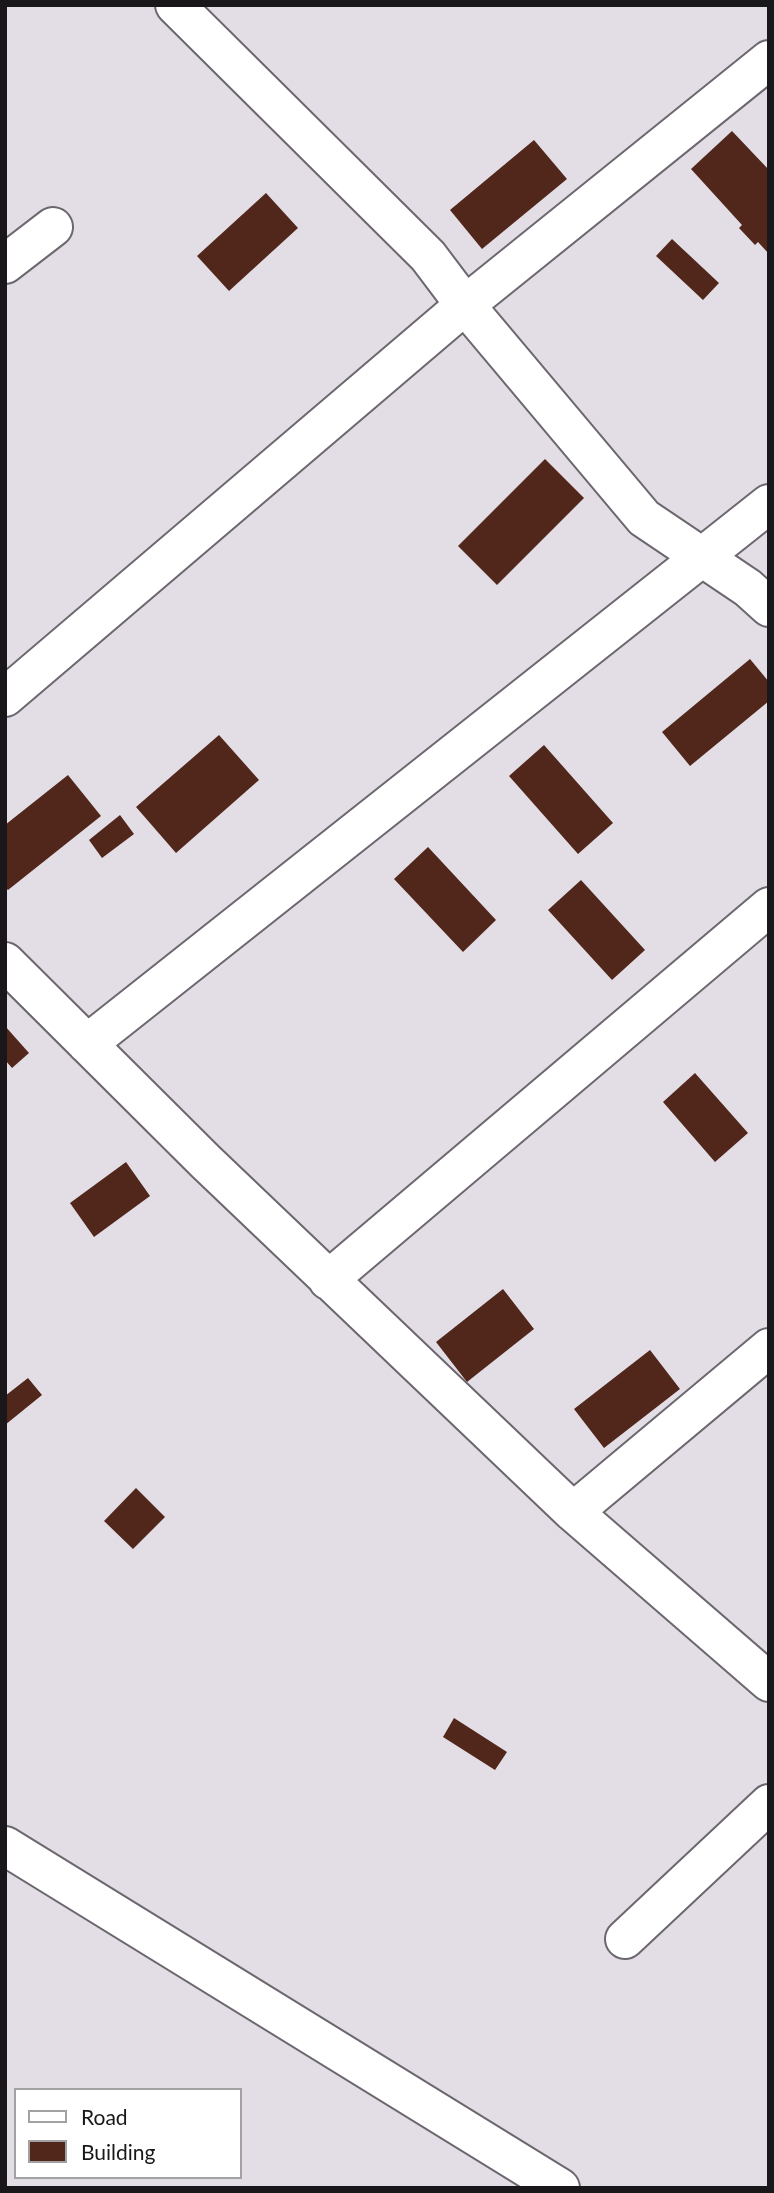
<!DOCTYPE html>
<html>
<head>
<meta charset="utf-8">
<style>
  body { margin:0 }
  #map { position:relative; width:774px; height:2193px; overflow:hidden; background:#e3dde6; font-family:Lato,sans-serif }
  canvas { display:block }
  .frame { position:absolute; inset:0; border:7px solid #19171a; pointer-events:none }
  .legend { position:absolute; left:14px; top:2088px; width:228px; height:91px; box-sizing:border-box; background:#fff; border:2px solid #a3a2a3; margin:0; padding:9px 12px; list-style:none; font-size:21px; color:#19171a }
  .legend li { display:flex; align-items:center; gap:14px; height:35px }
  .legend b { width:35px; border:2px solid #a3a2a3 }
</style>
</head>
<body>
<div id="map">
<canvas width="774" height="2193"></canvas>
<div class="frame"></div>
<ul class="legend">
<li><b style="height:9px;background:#fff"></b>Road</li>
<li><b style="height:19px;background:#51271b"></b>Building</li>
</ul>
</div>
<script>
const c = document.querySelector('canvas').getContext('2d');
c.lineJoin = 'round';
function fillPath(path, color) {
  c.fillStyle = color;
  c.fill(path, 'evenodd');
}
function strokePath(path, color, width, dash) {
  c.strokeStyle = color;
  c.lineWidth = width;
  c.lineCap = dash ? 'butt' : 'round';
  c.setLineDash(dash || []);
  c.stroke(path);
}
fillPath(new Path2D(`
  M732,131l37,39v84l-11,-12 -3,3 -16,-17 3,-3 -51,-56z
  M534,140l33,39 -85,70 -32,-39z
  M266,193l32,35 -69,63 -32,-35z
  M672,239l47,44 -16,17 -47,-44z
  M545,459l39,39 -87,87 -39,-39z
  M750,659l19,23v19l-79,65 -28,-34z
  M219,735l40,45 -83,73 -40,-46z
  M544,745l69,78 -35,31 -69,-78z
  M68,775l33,41 -93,74 -3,-3v-62z
  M120,815l14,19 -32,24 -13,-18z
  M428,847l68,73 -33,32 -69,-73z
  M581,880l64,70 -33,30 -64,-70z
  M5,1026l24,27 -17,15 -7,-8z
  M695,1073l53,60 -33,29 -52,-60z
  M126,1162l24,34 -56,41 -24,-34z
  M503,1289l31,40 -67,53 -31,-40z
  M650,1350l30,39 -76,59 -30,-39z
  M28,1378l14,17 -37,30v-29z
  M136,1488l29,29 -32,32 -29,-28z
  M454,1718l53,34 -12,18 -52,-33z`), '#51271b');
const minor = new Path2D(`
  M175,5l253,251 37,49 179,213 104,70 21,19
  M5,264l48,-37
  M5,697l460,-392 304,-245
  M5,962l201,200 367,350 196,170
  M87,1044l682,-540
  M328,1280l441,-373
  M573,1512l196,-164
  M5,1846l555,342
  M625,1939l144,-135`);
strokePath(minor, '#6c676f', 42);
strokePath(minor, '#fff', 38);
</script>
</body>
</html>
